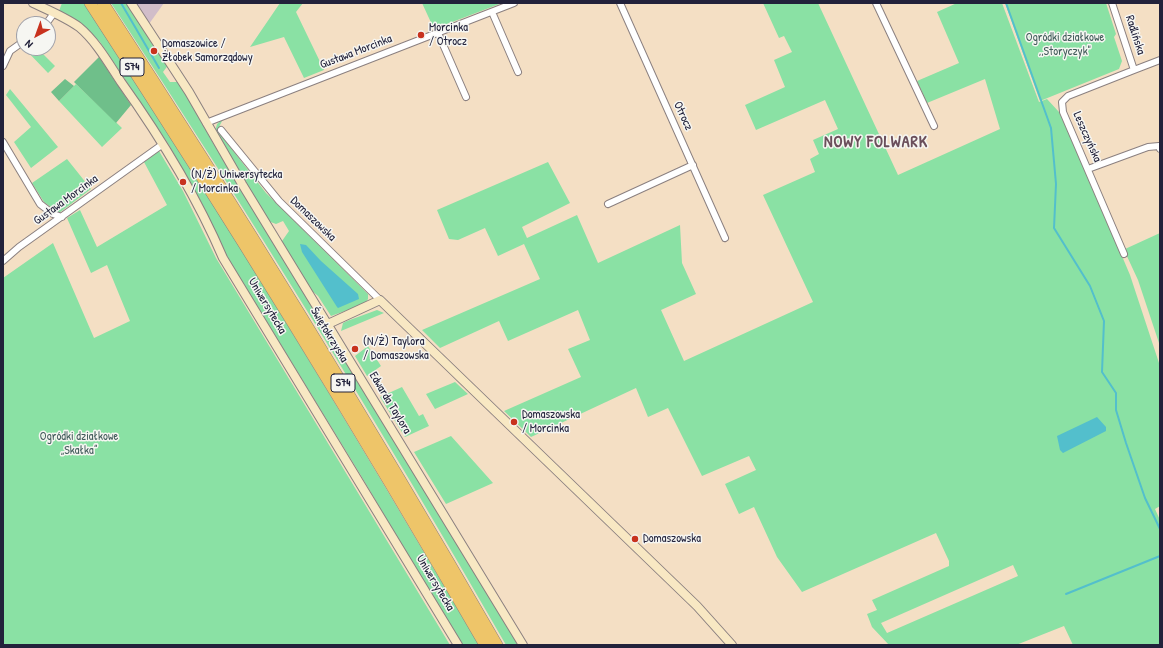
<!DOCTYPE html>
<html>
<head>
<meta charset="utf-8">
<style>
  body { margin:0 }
  #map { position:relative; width:1163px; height:648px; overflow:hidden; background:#f4dfc4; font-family:"Patrick Hand",sans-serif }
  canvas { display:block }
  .frame { position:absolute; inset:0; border:4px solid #22223b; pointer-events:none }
  .north { position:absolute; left:16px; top:16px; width:40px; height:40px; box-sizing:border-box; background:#f6f6f2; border:1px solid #a1a1a9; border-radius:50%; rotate:221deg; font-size:11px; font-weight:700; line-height:16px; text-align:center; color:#22223b }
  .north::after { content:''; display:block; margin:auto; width:14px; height:18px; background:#c8321e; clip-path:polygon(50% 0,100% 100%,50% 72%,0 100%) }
</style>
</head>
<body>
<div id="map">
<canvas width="1163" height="648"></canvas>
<div class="frame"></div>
<div class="north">N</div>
</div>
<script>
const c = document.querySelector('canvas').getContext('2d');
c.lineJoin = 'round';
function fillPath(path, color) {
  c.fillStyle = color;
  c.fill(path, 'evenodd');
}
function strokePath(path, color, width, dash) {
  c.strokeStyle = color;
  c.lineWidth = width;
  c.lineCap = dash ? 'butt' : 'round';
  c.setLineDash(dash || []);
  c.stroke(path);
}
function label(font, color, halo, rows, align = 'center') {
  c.font = font + ' "Patrick Hand",sans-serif';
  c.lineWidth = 3;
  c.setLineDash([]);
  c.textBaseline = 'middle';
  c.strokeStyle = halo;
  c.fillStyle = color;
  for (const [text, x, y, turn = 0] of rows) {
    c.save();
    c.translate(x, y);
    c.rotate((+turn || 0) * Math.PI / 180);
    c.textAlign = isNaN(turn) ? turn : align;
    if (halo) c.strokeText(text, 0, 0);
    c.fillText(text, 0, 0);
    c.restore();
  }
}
fillPath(new Path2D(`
  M136,3h28l-15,21z`), '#d1bdc9');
fillPath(new Path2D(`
  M62,3h22c139,210 267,426 395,642h-18l-101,-171 -133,-217 -26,-55 -32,-57 -69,-103 -17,-17 -24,-14z
  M111,3h17l41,61 -6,8 7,10h9l34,61 306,502h-13c-125,-218 -257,-432 -395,-642z
  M280,3h23l-7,9 28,58 -20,8 -20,-41 -34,10z
  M422,3h80l-68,26z
  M763,3h55l80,172 102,-46 -15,-50 -58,24 -10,-22 42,-18 -22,-51 20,-9h45l37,99 8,-3 12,13 27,59 44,104 30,91v140l-5,3 5,11v125h-87l-9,-19 -48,19h-127l-17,-18 -5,-13 10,-4 -5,-10 77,-34v-5l-13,-28 -134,59 -25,-35 -23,-50 -15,7 -14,-30 31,-14 -7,-14 -47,20 -34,-68 -20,9 -12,-29 -105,49 -27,-26 77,-34 -13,-28 22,-9 -12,-30 -70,31 -9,-20 -59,27 -18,-18 118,-51 -16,-35 -26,12 -13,-28 -27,12 -9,-1 -12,-29 111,-48 22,41 -48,24 5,11 50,-23 21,48 82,-38 2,38 14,31 -35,16 23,51 129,-59 -50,-107 52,-23 -5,-13 9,-5 -6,-14 25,-11 -13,-29 -69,30 -11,-25 40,-18 -11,-27 18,-8 -8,-16 -5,2zM1013,565l5,11 -131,57 -6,-10z
  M1005,3h101l10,31 -2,3 8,24 -3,8 -79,32z
  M24,48h13l18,18 -7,7z
  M76,84l46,44 -20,19 -43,-46z
  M10,89l48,58 -27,21 -17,-26 17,-15 -25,-32z
  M223,119l-5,10 2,5 46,59 102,101v5l-3,5 -34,12 -13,-20 -7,-6 -28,-44 -1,-5 7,-10 -6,-10 -7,3 -8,-3 -53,-89 2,-8z
  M159,151l24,40 33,67 234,387h-447v-367l50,-35 41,95 36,-17 -23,-56 -16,8 -24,-55 13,-8 17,37 70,-42 -23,-43z
  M67,159l24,30 -32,24 -15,-11 -12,-19z
  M1160,233v113l-22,-66 -13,-28 2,1 -2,-4z
  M377,310l7,3 -43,18 2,-8 4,-2z
  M368,346l13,20 -14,10 -12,-20z
  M455,382l13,12 -33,15 -9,-15z
  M402,387l17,29 4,-2 6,12 -24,11 -25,-40z
  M451,436l42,47 -47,21 -32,-52z`), '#8ae1a4');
fillPath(new Path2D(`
  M99,57l32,48 -15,18 -42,-41z
  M65,79l9,7 -15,15 -8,-9z`), '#6fbf8a');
fillPath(new Path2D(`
  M300,244l6,1 15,16 37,33 1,5 -21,9 -1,-1 -35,-55z
  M1097,417l9,10v4l-43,22 -3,-3 -3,-14z`), '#53bfcc');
strokePath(new Path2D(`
  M121,3l38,65
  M1006,3l45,125 5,56 -2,44 36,58 14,35 -2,51 14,21v17l10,33 19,55 15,31
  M1066,594l94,-38`), '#53bfcc', 2);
const street = new Path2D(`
  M620,3l105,235
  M876,3l58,123
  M1112,3l22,67 26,-10
  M492,12l26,60
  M46,24l8,-11
  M438,33l28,64
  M3,66l7,-15 14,-10
  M206,123l308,-120
  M221,130l58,71 101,99
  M3,142l37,62 13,10 9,3
  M1088,169l60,-22 11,-1 1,3
  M608,204l85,-39
  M1124,254l-61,-142 -1,-10 6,-6 66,-26
  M3,261l16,-14 144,-103`);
const secondary = new Path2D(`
  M33,3c15,7 32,14 46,24 17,14 30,37 42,55 40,56 75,113 102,176l235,387
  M131,3l58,89 53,92 281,461
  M328,324l52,-24 317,306 35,39`);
const highway = new Path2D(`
  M90,3c137,210 269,424 395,642
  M103,3c137,210 268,424 394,642`);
strokePath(street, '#8b8080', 8);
strokePath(secondary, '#8b8080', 10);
strokePath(highway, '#8b8080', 12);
strokePath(street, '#fff', 6);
strokePath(secondary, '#f8e8c3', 8);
strokePath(highway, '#eec569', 11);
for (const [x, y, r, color] of [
  [421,35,4,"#c8321e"],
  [154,51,4,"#c8321e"],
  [183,182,4,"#c8321e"],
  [355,349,4,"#c8321e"],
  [514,422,4,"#c8321e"],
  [635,539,4,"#c8321e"]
]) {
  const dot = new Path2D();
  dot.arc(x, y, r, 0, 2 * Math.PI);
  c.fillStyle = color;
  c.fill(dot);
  strokePath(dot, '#f6f6f2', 1.5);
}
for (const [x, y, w] of [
  [132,67,24],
  [343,383,24]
]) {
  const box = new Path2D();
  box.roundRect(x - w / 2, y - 9, w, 18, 3);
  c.fillStyle = '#f6f6f2';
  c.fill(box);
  strokePath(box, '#22223b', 1);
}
label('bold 11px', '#22223b', null, [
  ["S74",132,67],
  ["S74",343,383]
]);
label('12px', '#22223b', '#f6f6f2', [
  ["Morcinka",429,28],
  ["/ Otrocz",429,42],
  ["Domaszowice /",162,44],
  ["Żłobek Samorządowy",162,58],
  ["(N/Ż) Uniwersytecka",191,175],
  ["/ Morcinka",191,189],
  ["(N/Ż) Taylora",363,342],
  ["/ Domaszowska",363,356],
  ["Domaszowska",522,415],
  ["/ Morcinka",522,429],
  ["Domaszowska",643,539]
], 'left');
label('12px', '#22223b', '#f6f6f2', [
  ["Radlińska",1135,35,72],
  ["Gustawa Morcinka",356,52,-21],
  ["Otrocz",683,116,65],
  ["Leszczyńska",1087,137,66],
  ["Gustawa Morcinka",66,200,-36],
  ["Domaszowska",313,219,44],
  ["Uniwersytecka",267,306,59],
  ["Świętokrzyska",329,335,59],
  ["Edwarda Taylora",390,403,59],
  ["Uniwersytecka",435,583,59]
]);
label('12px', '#415b5a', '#f6f6f2', [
  ["Ogródki działkowe",1065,38],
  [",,Storyczyk\"",1065,52],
  ["Ogródki działkowe",79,437],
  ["„Skałka”",79,451]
]);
c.letterSpacing = '1px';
label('bold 16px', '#6b4f5b', '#f6f6f2', [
  ["NOWY FOLWARK",876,143]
]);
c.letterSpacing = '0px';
</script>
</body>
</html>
